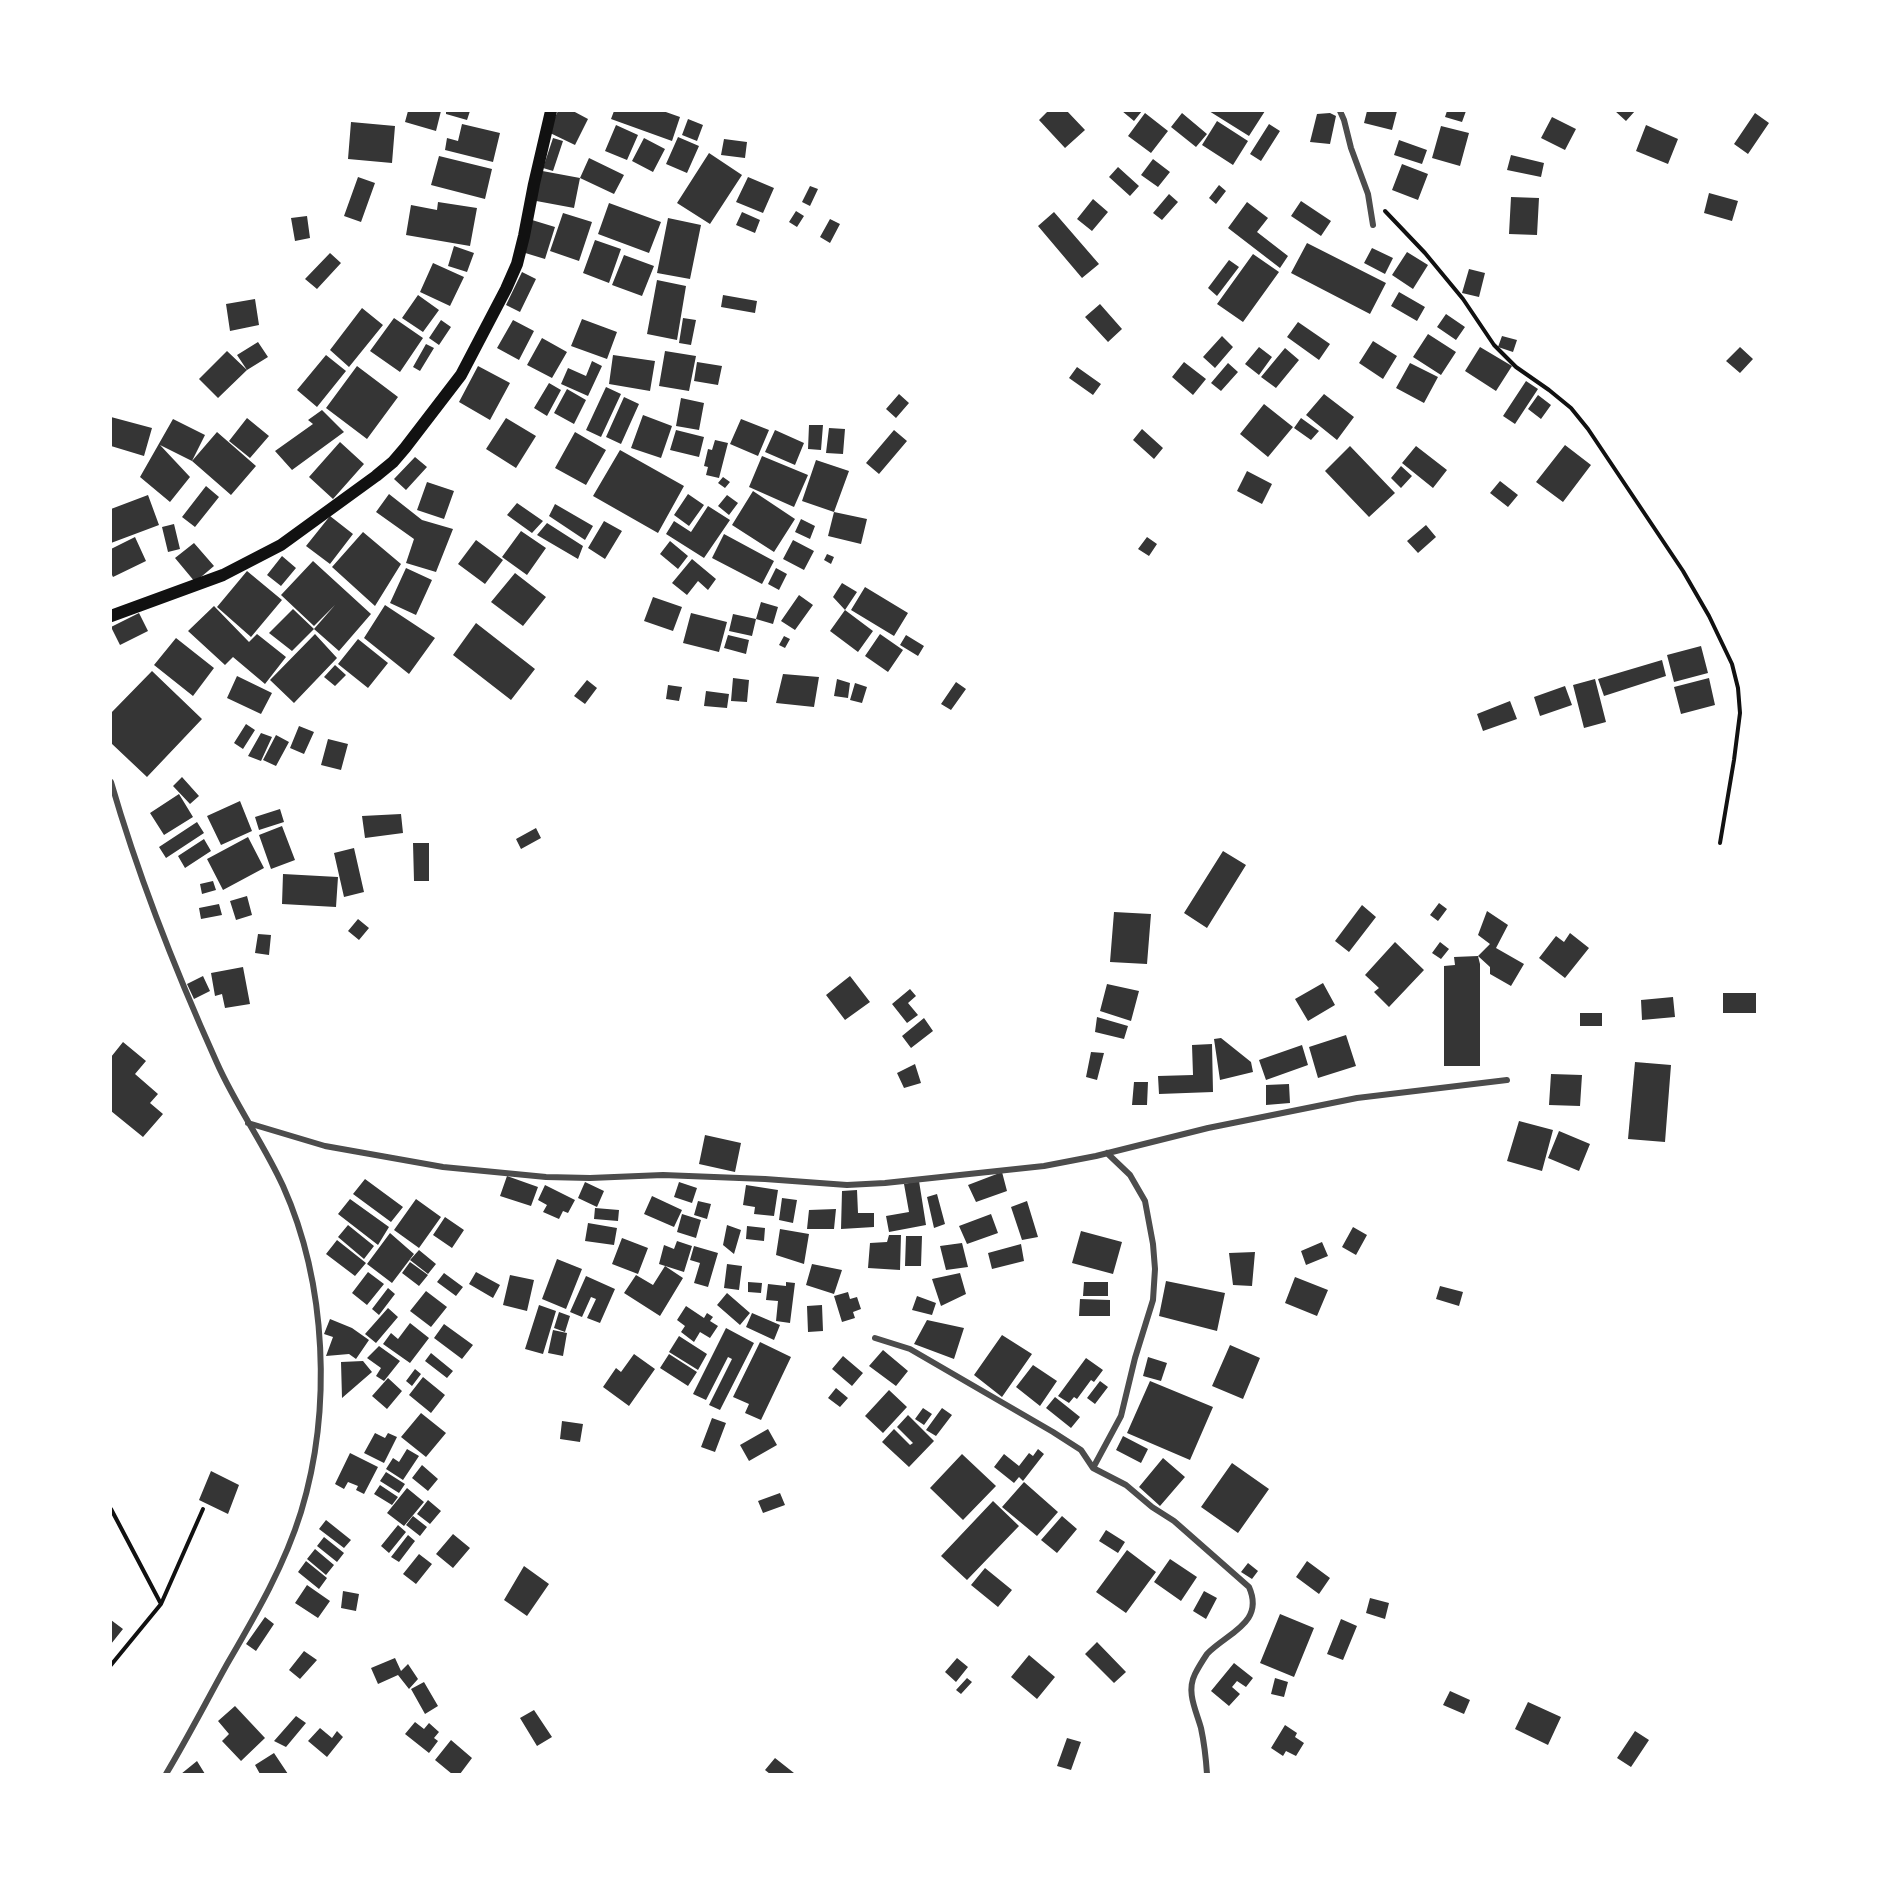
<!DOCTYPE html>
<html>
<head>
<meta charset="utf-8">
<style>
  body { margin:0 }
  #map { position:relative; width:1897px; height:1885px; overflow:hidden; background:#fff; font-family:Ubuntu,sans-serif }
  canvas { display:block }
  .frame { position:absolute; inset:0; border:112px solid #fff; pointer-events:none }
</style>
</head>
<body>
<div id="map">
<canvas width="1897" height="1885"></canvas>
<div class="frame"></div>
</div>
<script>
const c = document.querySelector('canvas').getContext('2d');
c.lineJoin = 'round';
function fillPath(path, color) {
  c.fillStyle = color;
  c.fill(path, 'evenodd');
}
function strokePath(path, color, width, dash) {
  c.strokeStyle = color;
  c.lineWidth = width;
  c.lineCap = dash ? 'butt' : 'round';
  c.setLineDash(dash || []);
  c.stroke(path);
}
fillPath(new Path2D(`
  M408,111h33l-5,20 -31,-9z
  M446,111h24l-3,9 -21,-6z
  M558,111h15l15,8 -13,26 -27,-13z
  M614,111h49l17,6 -8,24 -61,-22z
  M1048,111h19l18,19 -20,18 -26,-28z
  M1122,111h20l-8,10z
  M1209,111h56l-16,25z
  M1367,111h30l-5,19 -28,-7z
  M1447,111h19l-4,11 -17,-5z
  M1615,111h20l-9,10z
  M1145,113l23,18 -17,22 -23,-17z
  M1182,113l25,21 -11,13 -25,-20z
  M1330,113l6,3 -6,28 -20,-2 7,-28z
  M1755,113l14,10 -21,31 -14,-10z
  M1552,117l24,12 -11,21 -24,-12z
  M688,119l15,6 -6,16 -15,-6z
  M1217,121l31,20 -15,24 -31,-20z
  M351,122l44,4 -3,37 -44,-4z
  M462,124l38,9 -7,29 -48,-12 2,-12 11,3z
  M1269,124l11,7 -19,30 -11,-7z
  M616,125l22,10 -11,25 -22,-9z
  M1646,125l32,14 -10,25 -32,-13z
  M1441,126l28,7 -9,33 -28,-8z
  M678,137l21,9 -12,27 -21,-9z
  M553,138l10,3 -10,30 -10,-3z
  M644,138l21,11 -12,23 -21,-11z
  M724,139l23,3 -2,16 -24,-3z
  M1399,140l28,10 -5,14 -28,-9z
  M709,153l33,22 -32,49 -33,-21z
  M1511,155l33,8 -3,14 -34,-7z
  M439,156l53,13 -7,30 -54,-14z
  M589,158l35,17 -10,19 -34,-16z
  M1153,159l17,13 -12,15 -17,-12z
  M1402,164l26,10 -10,26 -26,-10z
  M1118,167l21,19 -9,10 -21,-19z
  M537,170l43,8 -6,30 -43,-8z
  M358,177l17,6 -14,39 -17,-6z
  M748,177l26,11 -11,25 -27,-11z
  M1219,185l7,6 -10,13 -7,-6z
  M810,186l8,3 -8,17 -8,-4z
  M1709,193l29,8 -6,20 -28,-8z
  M1169,194l9,8 -16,18 -9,-7z
  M1511,197l28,1 -2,37 -28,-1z
  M1093,199l15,13 -16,19 -15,-12z
  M1301,201l30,20 -10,15 -30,-20z
  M438,202l39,6 -7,38 -64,-11 5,-30 26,5z
  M1247,202l21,16 -11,14 31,24 -8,12 -52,-40z
  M609,203l52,19 -12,31 -51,-19z
  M796,211l8,5 -7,11 -8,-5z
  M742,212l18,8 -5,13 -19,-8z
  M1054,212l45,52 -17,14 -44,-52z
  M563,213l29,9 -13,39 -29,-10z
  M307,216l3,22 -15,3 -4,-23z
  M668,218l33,7 -11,54 -33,-6z
  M830,219l10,5 -10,19 -10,-6z
  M532,220l23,7 -10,32 -23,-7z
  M595,240l26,9 -12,34 -26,-10z
  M1307,243l79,40 -16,31 -79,-41z
  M454,246l20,7 -7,19 -19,-6z
  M1372,248l21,10 -8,16 -21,-11z
  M1407,252l21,13 -15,24 -21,-14z
  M330,253l11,10 -24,26 -12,-10z
  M1253,254l26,18 -36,50 -26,-18z
  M624,255l30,11 -12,30 -30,-11z
  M1229,260l10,7 -22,29 -9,-8z
  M433,263l31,14 -14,29 -30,-14z
  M1469,269l16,4 -6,24 -17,-4z
  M522,272l14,7 -16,33 -14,-7z
  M657,280l29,6 -9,54 -30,-6z
  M1399,292l26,15 -8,14 -26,-15z
  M418,295l21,15 -16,22 -21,-14z
  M723,295l34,6 -2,12 -34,-6z
  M255,299l4,26 -29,6 -4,-27z
  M1100,304l22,25 -14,13 -23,-25z
  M362,308l21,17 -34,42 -19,-17z
  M1446,314l19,13 -9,13 -19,-13z
  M394,318l29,20 -23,34 -30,-21z
  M683,318l13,2 -5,25 -12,-2z
  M582,319l35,13 -10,27 -36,-13z
  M441,320l10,7 -12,18 -10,-7z
  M513,320l21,11 -15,29 -22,-12z
  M1298,322l32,22 -11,16 -32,-23z
  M1428,334l28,18 -15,23 -28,-18z
  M1222,336l11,11 -18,21 -12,-11z
  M1502,336l15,4 -4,12 -15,-5z
  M542,338l25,14 -15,26 -25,-13z
  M1373,341l24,15 -14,23 -24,-16z
  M258,342l10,15 -21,13 -29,28 -19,-19 28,-28 20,19 -10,-15z
  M426,344l8,4 -14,23 -7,-4z
  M1259,347l13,10 -13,18 -14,-11z
  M1480,347l32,19 -16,25 -31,-20z
  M1740,347l13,12 -13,14 -14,-12z
  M1285,348l14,12 -23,28 -15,-11z
  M665,351l31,5 -7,35 -30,-5z
  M326,355l20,16 -29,36 -20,-17z
  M613,355l42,6 -5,30 -41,-7z
  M592,361l10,5 -14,30 -27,-12 7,-16 18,8z
  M697,362l25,4 -4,19 -24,-4z
  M1184,362l22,17 -13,16 -21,-18z
  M1228,363l10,9 -17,19 -10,-8z
  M1410,363l28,14 -14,26 -28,-15z
  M357,366l41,31 -31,42 -41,-31z
  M478,366l32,17 -20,37 -31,-18z
  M1077,367l24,17 -8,11 -24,-17z
  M1526,381l12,8 -23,35 -12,-8z
  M549,383l12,7 -14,26 -13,-8z
  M606,387l15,7 -20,43 -15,-7z
  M567,389l19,11 -12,24 -20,-11z
  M899,394l10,9 -13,15 -10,-9z
  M1324,394l30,23 -17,23 -31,-25z
  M1538,395l13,10 -10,14 -13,-10z
  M624,397l15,7 -18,40 -15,-7z
  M681,398l23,5 -5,27 -23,-4z
  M1264,404l29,23 -25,30 -28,-23z
  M322,410l22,22 -52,38 -17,-19 38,-27 -5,-4z
  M643,415l29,11 -11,32 -30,-10z
  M111,417l41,11 -8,28 -33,-10z
  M247,418l22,18 -19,22 -21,-17z
  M506,418l30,18 -20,32 -30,-19z
  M1301,418l18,13 -8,9 -17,-12z
  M173,419l32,16 -13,26 25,-29 39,34 -25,29 -39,-34 -32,-16 30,32 -20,25 -30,-25z
  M741,419l28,11 -11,26 -28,-12z
  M809,425h14l-2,25 -13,-1z
  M829,428l16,1 -2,25 -17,-1z
  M1142,429l21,19 -9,11 -21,-19z
  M676,430l28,7 -5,20 -29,-7z
  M775,430l29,13 -9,22 -30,-13z
  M894,430l13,11 -28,33 -13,-11z
  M575,432l31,18 -20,35 -31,-17z
  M715,440l13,3 -9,35 -13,-3 2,-8 -4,-1 4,-17 4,1z
  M340,442l24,22 -31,35 -24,-22z
  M1565,445l26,20 -28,37 -27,-20z
  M1350,446l45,47 -26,24 -44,-46z
  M1416,446l31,24 -14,18 -31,-25z
  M620,450l64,36 -26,47 -65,-37z
  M762,456l46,19 -14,32 -45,-20z
  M415,457l12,10 -21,23 -12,-11z
  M816,460l33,11 -15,41 33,7 -6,25 -33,-8 6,-24 -32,-11z
  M1401,466l11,10 -11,12 -10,-10z
  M1247,471l25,13 -10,20 -25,-13z
  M723,477l7,5 -5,6 -7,-5z
  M1500,481l18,14 -10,12 -18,-14z
  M427,482l27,9 -10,28 -27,-9z
  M206,486l13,11 -24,30 -13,-10z
  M753,491l42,28 -21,33 -42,-27z
  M389,494l33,26 31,9 -17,43 -30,-9 8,-24 -38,-27z
  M688,494l16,11 -15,21 -15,-11z
  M148,495l11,30 -48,18v-34z
  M727,495l11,8 -9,12 -11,-9z
  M517,503l26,18 -11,12 -25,-18z
  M555,504l38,22 -8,14 -36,-24z
  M708,506l22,14 -26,38 -38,-24 8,-13 17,11z
  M330,516l23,18 -23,30 -24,-18z
  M801,519l14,7 -5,13 -15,-7z
  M604,521l18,10 -17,28 -17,-11z
  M547,523l36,23 -5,13 -41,-24z
  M174,524l6,25 -12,3 -6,-25z
  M1426,525l10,12 -18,16 -11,-12z
  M521,531l25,17 -19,27 -25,-18z
  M363,532l38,32 -26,42 -43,-39z
  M724,534l50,27 -12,23 -50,-26z
  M135,537l11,24 -33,16 -2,-4v-24z
  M1147,537l10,7 -8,12 -11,-7z
  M476,540l27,20 -18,24 -27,-20z
  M793,540l21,11 -10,19 -21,-11z
  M670,541l18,15 -10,13 -18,-15z
  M194,543l20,23 -19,16 -20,-24z
  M827,554l7,3 -3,7 -7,-4z
  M282,556l14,12 -15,18 -14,-11z
  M692,559l24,20 -8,11 -10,-9 -11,14 -15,-12z
  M313,561l58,53 -32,37 -25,-22 21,-24 -21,21 -33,-31z
  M406,568l26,12 -16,35 -26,-12z
  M776,568l11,6 -8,16 -11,-6z
  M247,571l35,29 -31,37 -34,-30z
  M515,573l31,24 -23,29 -32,-24z
  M842,583l15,9 -12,18 -12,-13z
  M865,587l43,26 -14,23 -43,-26z
  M799,595l14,10 -18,25 -14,-9z
  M653,597l29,10 -9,24 -29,-10z
  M761,602l17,5 -5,17 -17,-5 -4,17 -23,-5 4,-17 23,5z
  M385,605l50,33 -26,36 -45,-36z
  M214,606l35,36 8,-8 29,23 -21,27 -32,-27 -8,8 -37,-34z
  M293,609l21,20 -22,22 -23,-18z
  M845,610l28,21 -15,21 -28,-21z
  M139,613l9,18 -28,14 -9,-18z
  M691,613l36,9 -8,30 -36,-9z
  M476,623l59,46 -24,31 -58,-45z
  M315,634l22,24 -43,45 -24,-23z
  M880,634l23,16 -15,22 -23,-16z
  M728,635l21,5 -3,14 -22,-6z
  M906,635l18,11 -6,10 -18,-11z
  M784,636l6,3 -5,9 -6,-3z
  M176,638l38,30 -21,28 -39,-31z
  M358,639l30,24 -20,25 -30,-24z
  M1701,646l7,27 -34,9 -7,-27z
  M1662,660l4,16 -62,20 -6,-17z
  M335,665l11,10 -11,11 -11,-9z
  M152,671l50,48 -55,58 -36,-34v-30z
  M783,674l36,3 -5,30 -38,-4z
  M237,676l35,17 -11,21 -34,-16z
  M733,678l16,2 -2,22 -16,-1z
  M1709,678l6,27 -34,9 -7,-27z
  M837,679l13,4 -2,15 -14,-2z
  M1595,679l11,43 -22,6 -11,-43z
  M587,680l10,8 -12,16 -11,-8z
  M956,682l10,7 -15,21 -10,-6z
  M855,683l12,4 -5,16 -12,-3z
  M668,685l14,2 -3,14 -13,-2z
  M1565,686l7,19 -32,11 -6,-19z
  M706,691l23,3 -2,14 -23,-2z
  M1510,701l7,18 -34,12 -6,-17z
  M246,724l9,6 -12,19 -9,-6z
  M299,726l15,6 -10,22 -14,-6z
  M261,733l11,4 -11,24 -13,-5z
  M276,735l13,7 -13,24 -13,-6z
  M328,739l20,5 -7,26 -20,-5z
  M182,777l17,19 -9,8 -17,-18z
  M179,794l14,23 -29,18 -14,-22z
  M240,801l12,30 -31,14 -14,-29z
  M280,809l4,13 -25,8 -4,-13z
  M401,814l2,19 -38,5 -3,-22z
  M197,822l7,11 -38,25 -7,-11z
  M282,826l13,34 -24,9 -12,-34z
  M536,828l5,10 -20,11 -5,-10z
  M248,837l16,31 -41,22 -16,-31z
  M204,839l7,12 -26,17 -7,-12z
  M413,843h16v38h-15z
  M354,848l10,44 -20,5 -10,-44z
  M1223,851l23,14 -39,63 -23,-15z
  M283,874l55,3 -2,30 -54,-3z
  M213,881l3,9 -14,4 -2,-10z
  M247,896l5,19 -16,5 -6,-19z
  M1439,903l8,6 -9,12 -8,-6z
  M219,904l3,11 -21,4 -2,-11z
  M1362,905l14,12 -27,35 -14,-11z
  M1487,911l21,14 -12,23 28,16 -13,22 -21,-12v-7l-12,-11 2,8v102h-36v-100l11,-1 -1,-8 24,-1 12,-12 -12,-9z
  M1114,912l37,2 -4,50 -37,-2z
  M358,919l11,9 -10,12 -11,-9z
  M1570,933l19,15 -24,30 -26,-20 17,-22 8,6z
  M258,934l13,1 -2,20 -14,-2z
  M1395,942l29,28 -35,37 -15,-15 5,-4 -14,-13z
  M1440,942l9,7 -8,10 -9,-6z
  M243,967l7,37 -25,4 -3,-14 -7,2 -4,-23z
  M203,976l7,15 -16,8 -7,-15z
  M850,976l20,26 -25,18 -19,-25z
  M1323,983l12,22 -27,16 -13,-22z
  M1107,984l32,7 -8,30 -31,-10z
  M910,989l6,7 -8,7 10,12 -11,8 -15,-19z
  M1723,993h33v20h-33z
  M1673,997l2,20 -33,3 -1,-20z
  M1580,1013h22v13h-22z
  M1097,1017l31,9 -4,13 -29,-7z
  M924,1018l9,13 -22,17 -9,-12z
  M1346,1035l10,31 -38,12 -9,-31z
  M1221,1038l30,24 2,10 -33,8 -6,-41z
  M123,1042l23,19 -11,13 23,20 -8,9 13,11 -20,23 -32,-26v-54z
  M1212,1044l1,48 -54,2 -1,-18 35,-1 -1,-30z
  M1302,1045l6,20 -42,15 -7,-20z
  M1091,1052l13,1 -7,27 -11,-3z
  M1635,1062l36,3 -6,77 -37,-3z
  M915,1064l6,19 -17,5 -7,-15z
  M1551,1074l31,1 -2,31 -31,-1z
  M1134,1082h14l-1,23h-15z
  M1289,1084l1,19 -24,2v-20z
  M1519,1121l34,9 -11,41 -35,-10z
  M1559,1131l31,13 -11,27 -31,-13z
  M705,1135l36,8 -6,29 -36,-8z
  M1002,1172l5,19 -31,11 -8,-17z
  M507,1176l31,11 -7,19 -31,-10z
  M365,1179l38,28 -12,15 -38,-28z
  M919,1181l7,44 -37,7 -3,-16 23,-4 -5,-28z
  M585,1182l19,9 -7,16 -19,-9z
  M679,1182l18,6 -5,15 -18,-6z
  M545,1185l30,15 -7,13 -5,-2 -4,8 -16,-7 4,-7 -9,-5z
  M746,1185l32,5 -4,26 -20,-2 1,-7 -12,-2z
  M857,1190l1,23h16v14l-33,2 1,-38z
  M937,1194l8,30 -11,4 -7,-31z
  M652,1196l30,14 -8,17 -30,-13z
  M782,1198l15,2 -4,23 -14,-3z
  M350,1199l39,28 -11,18 -40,-31z
  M416,1199l25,18 -22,31 -25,-18z
  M698,1201l13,3 -4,15 -13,-4z
  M1027,1201l11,36 -16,3 -11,-33z
  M595,1208l24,2 -1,11 -24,-2z
  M836,1209l-2,20h-27l2,-19z
  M682,1214l19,6 -5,18 -19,-6z
  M991,1214l7,19 -31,11 -8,-18z
  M445,1217l19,13 -12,18 -19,-13z
  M588,1223l29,5 -3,17 -29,-4z
  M348,1225l26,21 -10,13 -26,-22z
  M727,1225l14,5 -7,24 -11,-9z
  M747,1226l18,2 -1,13 -18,-2z
  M1353,1227l14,8 -11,20 -14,-8z
  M780,1229l29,5 -5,30 -28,-9z
  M1081,1231l41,11 -9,32 -41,-11z
  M390,1233l24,21 -22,29 -25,-19z
  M889,1235h12l-1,35 -32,-2 2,-25 17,-1z
  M906,1236h16l-1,30h-16z
  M622,1238l26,10 -10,26 -26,-10z
  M337,1240l29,23 -11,13 -29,-22z
  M677,1241l15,5 -8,26 -25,-8 5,-19 10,4z
  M1322,1242l6,14 -22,9 -5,-14z
  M962,1243l6,24 -22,3 -6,-24z
  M1021,1244l3,17 -32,8 -4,-16z
  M694,1246l24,7 -10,34 -14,-4 6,-20 -10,-3z
  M419,1250l17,14 -8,10 -18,-14z
  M1255,1252l-3,34 -19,-1 -4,-32z
  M557,1259l25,10 -16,40 -24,-10z
  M410,1262l18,13 -9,11 -17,-13z
  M727,1264l15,2 -3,24 -15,-2z
  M812,1264l30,6 -8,24 -28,-9z
  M665,1266l18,12 -23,38 -36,-23 12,-18 17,10z
  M368,1272l16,12 -17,21 -15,-12z
  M476,1272l24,13 -7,13 -24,-14z
  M444,1273l19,14 -7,9 -19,-14z
  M960,1273l6,21 -25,12 -9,-27z
  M510,1275l24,5 -7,31 -24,-6z
  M586,1276l29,13 -15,34 -13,-5 9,-19 -5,-2 -9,20 -12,-5z
  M1295,1277l33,13 -11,26 -32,-13z
  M1166,1281l59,12 -8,38 -58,-15z
  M748,1282l14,1 -1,10 -13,-1z
  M786,1282l9,1 -5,40 -14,-2 2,-20 -12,-1 2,-16 18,2z
  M1084,1282h24v14h-25z
  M1440,1286l23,6 -4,14 -23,-7z
  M388,1288l7,6 -16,21 -7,-6z
  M426,1291l21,16 -16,20 -21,-16z
  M848,1292l2,7 7,-2 4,12 -8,3 2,6 -13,4 -8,-26z
  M727,1293l23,20 -10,12 -23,-20z
  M917,1296l19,7 -4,12 -20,-5z
  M1080,1299l30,1v16h-31z
  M539,1305l17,6 -13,43 -18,-5z
  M822,1305l1,26 -15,1 -1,-26z
  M686,1306l18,12 3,-5 6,4 -3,4 8,5 -8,12 -10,-6 -6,10 -13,-10 4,-6 -8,-6z
  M388,1308l10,9 -22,26 -11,-9z
  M559,1312l11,4 -5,16 -11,-4z
  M752,1313l28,12 -6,15 -28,-13z
  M330,1319l22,9 17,12 -13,19 -7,-5 -23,2 7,-19 -9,-3z
  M927,1320l37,8 -10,31 -40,-15z
  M410,1323l19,15 -19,25 -27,-19 8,-11 7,6z
  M444,1324l29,21 -11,14 -28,-21z
  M726,1328l28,15 -34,67 -11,-5 23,-46 -4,-2 -22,43 -13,-6z
  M553,1330l14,3 -4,23 -15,-3z
  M1002,1335l30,19 -30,43 -28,-22z
  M679,1336l28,18 -9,16 -29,-18z
  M760,1342l31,15 -30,63 -16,-7 4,-9 -16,-7z
  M1230,1345l30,13 -17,41 -31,-13z
  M379,1346l21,15 -16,20 -8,-5 5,-8 -14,-10z
  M883,1350l25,21 -12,15 -27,-20z
  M431,1353l22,18 -6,7 -22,-17z
  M634,1354l21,15 -26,37 -26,-19 13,-19 5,4z
  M669,1354l28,18 -9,14 -28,-18z
  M843,1356l20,17 -11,13 -20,-17z
  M1148,1357l19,6 -6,18 -18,-5z
  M1086,1358l17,12 -9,12 -3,-2 -14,19 -3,-2 -5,6 -11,-7z
  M363,1361l9,11 -30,26 -1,-36z
  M1033,1365l24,16 -17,25 -24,-19z
  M415,1369l6,5 -9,12 -6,-5z
  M423,1377l22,18 -14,18 -22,-18z
  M388,1378l14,13 -15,18 -15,-13z
  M1100,1381l8,6 -13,17 -8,-6z
  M1150,1381l63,26 -23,53 -63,-27z
  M836,1388l12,10 -8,9 -12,-9z
  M889,1390l18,17 -24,26 -18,-17z
  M1055,1397l25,20 -9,11 -25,-20z
  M923,1408l9,6 -8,11 -9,-6z
  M942,1408l10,7 -16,21 -10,-6z
  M421,1413l25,20 -20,24 -25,-20z
  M908,1415l26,26 -25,26 -27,-25 12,-13 16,16 3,-2 -16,-16z
  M712,1418l14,5 -11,29 -14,-5z
  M562,1421l21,3 -3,18 -20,-3z
  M768,1429l9,16 -28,16 -9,-16z
  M375,1433l10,5 3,-5 9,4 -13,26 -20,-10z
  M1123,1436l25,13 -7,14 -25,-13z
  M407,1449l12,7 -16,24 -17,-11 7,-11 6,4z
  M1038,1449l6,5 -21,27 -4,-4 -5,6 -20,-16 10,-13 15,12 10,-13 4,3z
  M350,1453l28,14 -14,27 -8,-4 2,-4 -10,-4 -4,7 -9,-5z
  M962,1454l34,32 -33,34 -33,-32z
  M1163,1458l22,19 -25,29 -21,-19z
  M1232,1463l37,26 -31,44 -37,-26z
  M422,1465l16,14 -10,12 -16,-13z
  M211,1471l28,14 -11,29 -29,-14z
  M386,1472l19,12 -6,9 -19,-12z
  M1024,1482l34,30 -21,24 -35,-29z
  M380,1485l18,12 -6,8 -18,-11z
  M407,1488l17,14 -20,24 -17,-13z
  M780,1493l5,12 -22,8 -5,-12z
  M428,1500l13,11 -11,13 -13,-10z
  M993,1501l26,25 -52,54 -26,-24z
  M413,1516l14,11 -7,9 -14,-11z
  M1062,1516l15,13 -20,24 -16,-13z
  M326,1520l25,20 -7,8 -25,-19z
  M398,1525l8,7 -17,21 -8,-7z
  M1106,1530l19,12 -7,11 -19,-12z
  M453,1534l17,14 -17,20 -17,-14z
  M408,1535l7,6 -16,21 -8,-5z
  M324,1537l20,16 -7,9 -20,-16z
  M315,1549l19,16 -8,10 -19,-16z
  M1127,1550l29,22 -30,41 -30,-21z
  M419,1554l13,10 -16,20 -13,-10z
  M1170,1559l27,18 -16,24 -27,-19z
  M306,1561l21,17 -8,11 -21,-17z
  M1307,1561l23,17 -11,16 -23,-17z
  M1248,1563l10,8 -6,8 -11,-7z
  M524,1566l25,18 -22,32 -23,-16z
  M985,1568l27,22 -14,17 -27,-22z
  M307,1585l23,16 -12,17 -23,-15z
  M343,1591l16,3 -3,17 -15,-3z
  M1204,1591l13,7 -11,21 -13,-8z
  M1370,1598l19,5 -4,16 -19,-6z
  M1280,1614l34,14 -20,49 -34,-14z
  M265,1617l9,7 -18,27 -10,-7z
  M1341,1619l16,7 -14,34 -16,-6z
  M111,1620l12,9 -12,15z
  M1097,1642l29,30 -12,11 -29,-29z
  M304,1651l13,9 -17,19 -11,-9z
  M1029,1655l26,22 -18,22 -26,-22z
  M395,1658l6,13 7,-7 10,15 -9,10 -11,-14 -20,9 -7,-16z
  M957,1658l11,9 -12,15 -11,-10z
  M1234,1663l19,15 -7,9 -9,-6 -5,6 8,7 -11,12 -18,-15z
  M967,1678l5,4 -11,12 -5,-4z
  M1275,1678l13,4 -4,15 -13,-3z
  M424,1682l14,24 -13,8 -14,-25z
  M1450,1691l20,9 -6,14 -21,-9z
  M1528,1702l33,15 -13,28 -33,-16z
  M235,1706l30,32 -24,23 -19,-20 7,-7 -11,-13z
  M534,1710l18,27 -15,9 -17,-28z
  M296,1716l10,7 -20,24 -12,-6z
  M415,1722l9,7 5,-6 10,9 -5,6 4,3 -9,12 -24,-19z
  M1285,1725l12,8 -2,4 9,6 -8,13 -10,-5 -3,5 -12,-8z
  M320,1728l12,10 5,-7 6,6 -16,20 -19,-16z
  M1635,1731l14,9 -18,27 -14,-9z
  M1067,1738l14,4 -10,28 -14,-4z
  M451,1740l21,18 -12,16h-8l-17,-14z
  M274,1753l14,21h-28l-5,-9z
  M775,1758l19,15 -1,1h-23l-5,-4z
  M197,1761l8,13h-24z`), '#353535');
strokePath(new Path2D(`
  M1385,211l40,42 38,46 31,46 22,22 33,23 22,18 17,21 95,142 26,45 23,48 6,24 2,25 -6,47 -14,83
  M111,1509l50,95
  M111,1665l50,-61 42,-95`), '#111', 4);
strokePath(new Path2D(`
  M1340,111l4,9 7,28 17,46 5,31
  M111,782c28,97 65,190 106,281 19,43 47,81 66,123 44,98 49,224 18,326 -17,55 -46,104 -75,154 -20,36 -39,73 -60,108
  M248,1123l77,23 118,21 103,10 44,1 73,-3 102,4 82,6 38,-2 159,-17 52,-10 112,-28 149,-30 150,-18
  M1107,1153l23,22 15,26 8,43 2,25 -2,31 -18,58 -14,58 -28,52 33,17 26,22 22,14 75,66c16,36 -22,46 -42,67 -4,6 -9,14 -12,20 -9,18 1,36 6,54 3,14 5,31 6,46
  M875,1338l35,11 143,83 28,18 12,18`), '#4c4c4c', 6);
strokePath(new Path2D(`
  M111,616l112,-41 58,-30 95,-69 17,-14 12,-14 56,-73 45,-86 11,-25 7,-28 10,-52 17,-73`), '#111', 12);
</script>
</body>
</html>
